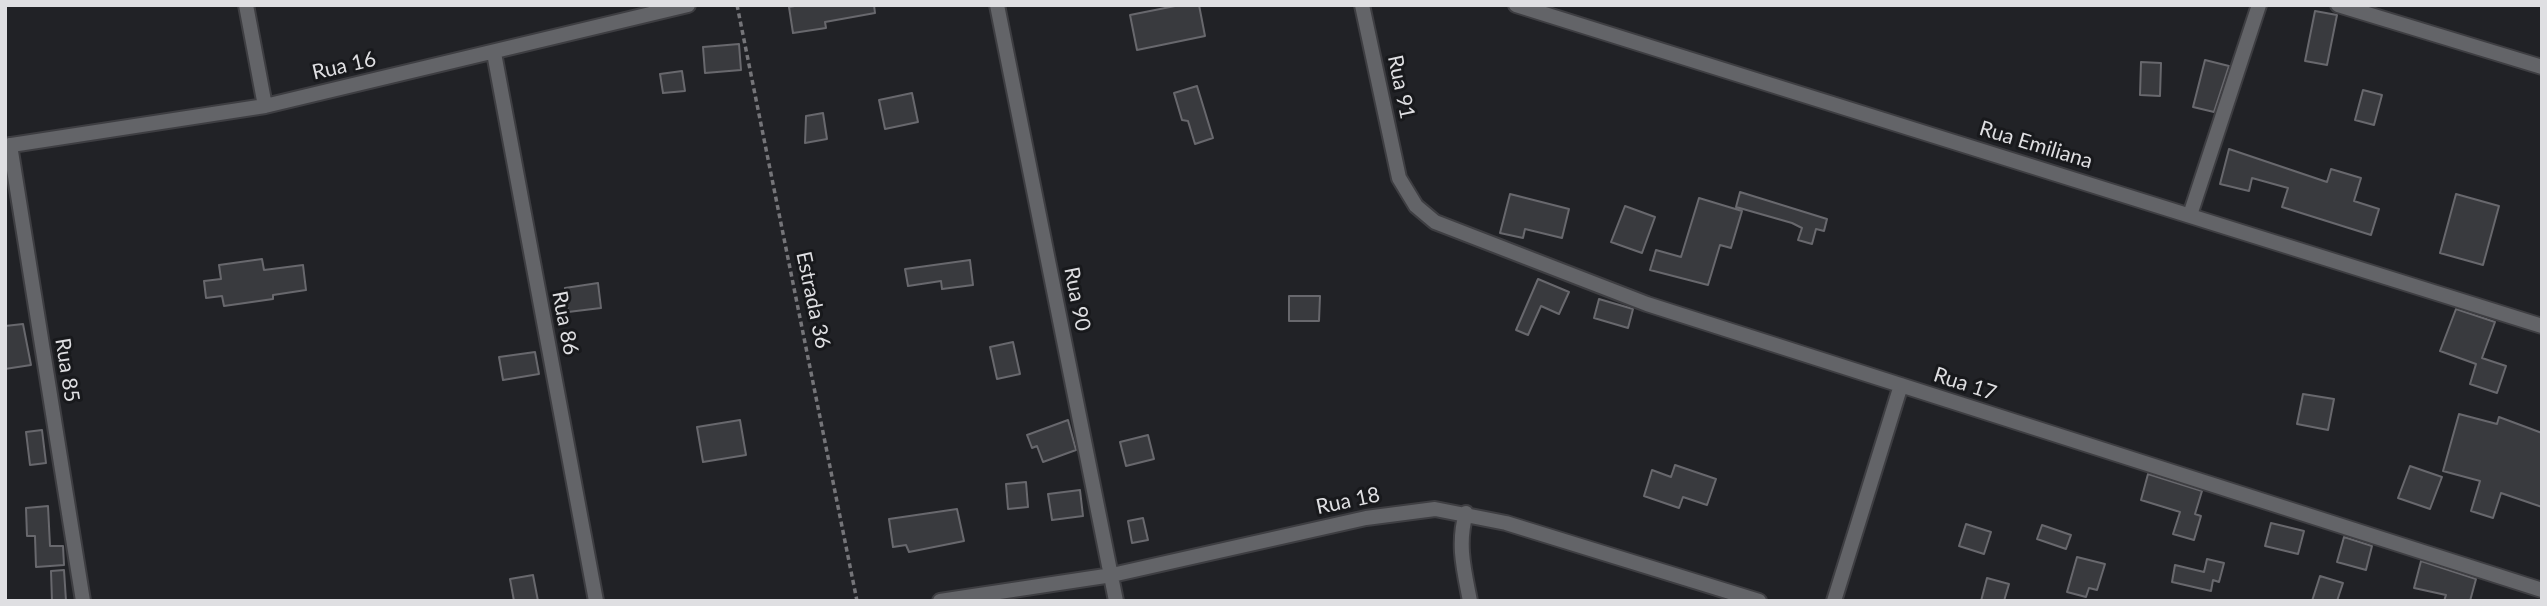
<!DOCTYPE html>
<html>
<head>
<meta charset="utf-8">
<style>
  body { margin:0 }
  #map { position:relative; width:2547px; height:606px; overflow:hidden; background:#212226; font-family:Lato,sans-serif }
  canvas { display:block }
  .frame { position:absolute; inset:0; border:7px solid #dfdfe2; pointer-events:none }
</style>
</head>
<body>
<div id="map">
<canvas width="2547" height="606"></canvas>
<div class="frame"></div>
</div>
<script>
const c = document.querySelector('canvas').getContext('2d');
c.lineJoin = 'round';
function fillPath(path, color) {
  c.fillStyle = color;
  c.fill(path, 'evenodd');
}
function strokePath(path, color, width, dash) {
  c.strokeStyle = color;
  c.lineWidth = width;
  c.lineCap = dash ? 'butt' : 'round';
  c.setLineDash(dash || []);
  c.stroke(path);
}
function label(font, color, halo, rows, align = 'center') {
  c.font = font + ' Lato,sans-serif';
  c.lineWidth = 6;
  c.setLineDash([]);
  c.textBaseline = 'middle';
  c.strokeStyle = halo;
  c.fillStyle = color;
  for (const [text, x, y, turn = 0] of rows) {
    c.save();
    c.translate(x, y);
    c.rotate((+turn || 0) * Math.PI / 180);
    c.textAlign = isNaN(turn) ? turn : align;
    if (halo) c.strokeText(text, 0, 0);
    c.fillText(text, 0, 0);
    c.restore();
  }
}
const building = new Path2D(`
  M800,5h74l1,8 -50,9 1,6 -33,5 -4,-26z
  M1180,5h19l6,31 -68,14 -7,-35z
  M2315,11l22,4 -10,50 -22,-4z
  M739,44l2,26 -36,3 -2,-26z
  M2205,60l24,6 -15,46 -21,-5z
  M2141,62l20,1 -1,33 -20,-1z
  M682,71l3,20 -22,2 -3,-19z
  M1197,86l16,52 -18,6 -7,-23 -6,-1 -8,-27z
  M2363,90l19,5 -8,30 -19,-5z
  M912,93l6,29 -33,7 -6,-29z
  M823,113l4,26 -22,4 1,-27z
  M2229,149l98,33 4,-13 30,9 -7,23 25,8 -8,26 -89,-28 6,-19 -36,-10 -3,13 -29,-7z
  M1740,192l87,27 -3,12 -8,-2 -4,15 -14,-4 4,-12 -10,-5 -56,-16z
  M1510,194l59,15 -7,29 -37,-9 -2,9 -23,-5z
  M2456,194l43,12 -16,59 -43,-12z
  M1699,198l43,13 -11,37 -11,-3 -12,40 -58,-15 6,-20 25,7z
  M1625,206l30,11 -13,36 -31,-11z
  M262,259l2,11 39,-5 3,25 -33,5v4l-49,7 -2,-10 -16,2 -2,-17 17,-2 -2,-14z
  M970,260l3,25 -31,4 -1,-8 -33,5 -3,-17z
  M1538,279l31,13 -10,22 -18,-8 -13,29 -12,-5z
  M598,283l3,25 -33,4 -3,-24z
  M1289,296h31l-1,25h-30z
  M1599,299l34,10 -5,19 -34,-10z
  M2456,309l39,13 -13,36 24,8 -9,27 -27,-9 6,-20 -36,-13z
  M23,324l8,41 -26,4v-43z
  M1013,342l7,32 -23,5 -7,-32z
  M535,352l4,22 -36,6 -4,-23z
  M2303,394l31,5 -6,31 -31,-6z
  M2459,414l38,10 2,-7 43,16v74l-41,-14 -8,25 -22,-7 9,-30 -37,-10z
  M740,420l6,35 -43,7 -6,-35z
  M1068,420l8,30 -33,12 -6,-16 -5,2 -5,-13z
  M42,430l4,33 -16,2 -4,-33z
  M1148,435l6,24 -28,7 -6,-24z
  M1675,465l41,14 -9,26 -24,-8 -4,11 -35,-12 8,-26 19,7z
  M2410,466l32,11 -12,32 -32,-11z
  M2148,474l54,17 -7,23 6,2 -7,24 -21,-6 7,-22 -39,-12z
  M1026,482l2,25 -20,2 -2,-25z
  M1080,490l3,26 -31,4 -4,-26z
  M48,506l2,40h13l1,19 -28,2 -1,-31h-8l-1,-28z
  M957,509l7,32 -55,11 -3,-7 -13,2 -4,-28z
  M1143,518l5,22 -16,3 -4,-22z
  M2271,523l33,8 -6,23 -33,-8z
  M1966,524l25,8 -7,22 -25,-8z
  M2042,525l29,10 -5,14 -29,-10z
  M2344,537l28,9 -6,24 -29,-8z
  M2077,557l28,7 -8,26 -8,-2 -3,9 -19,-5z
  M2207,559l17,4 -5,19 -6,-2 -2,11 -39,-9 3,-17 29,7z
  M2421,561l55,18 -6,22h-26l2,-6 -32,-7z
  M64,570l2,31h-14l-1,-30z
  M533,575l5,26h-24l-4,-22z
  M2320,576l23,7 -6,18h-25z
  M1987,578l22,6 -5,17h-23z`);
fillPath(building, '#393a3e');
strokePath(building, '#68686d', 2);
const minor = new Path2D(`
  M246,5l19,101
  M997,5l119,596
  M1362,5l37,173 17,28 19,16 212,82 895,286
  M1516,5l1026,321
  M2338,5l204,62
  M494,53l102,548
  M10,145l73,456
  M5,146l260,-40 423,-101
  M2190,215l69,-210
  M1466,513c-9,31 -2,57 4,88
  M940,601l172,-26 254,-57 69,-9 71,14 253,78
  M1834,601l67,-216`);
strokePath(minor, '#3e3e42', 18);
strokePath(new Path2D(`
  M737,5l120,596`), '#757579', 3.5, [5, 3.5]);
strokePath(minor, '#636468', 14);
label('21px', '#dfdfe2', '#18191c', [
  ["Rua 16",344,66,-13],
  ["Rua 91",1401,87,78],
  ["Rua Emiliana",2036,145,17],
  ["Rua 90",1077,299,79],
  ["Estrada 36",813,300,78],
  ["Rua 86",565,323,79],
  ["Rua 85",67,370,81],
  ["Rua 17",1965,384,18],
  ["Rua 18",1348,501,-12]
]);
</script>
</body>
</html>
